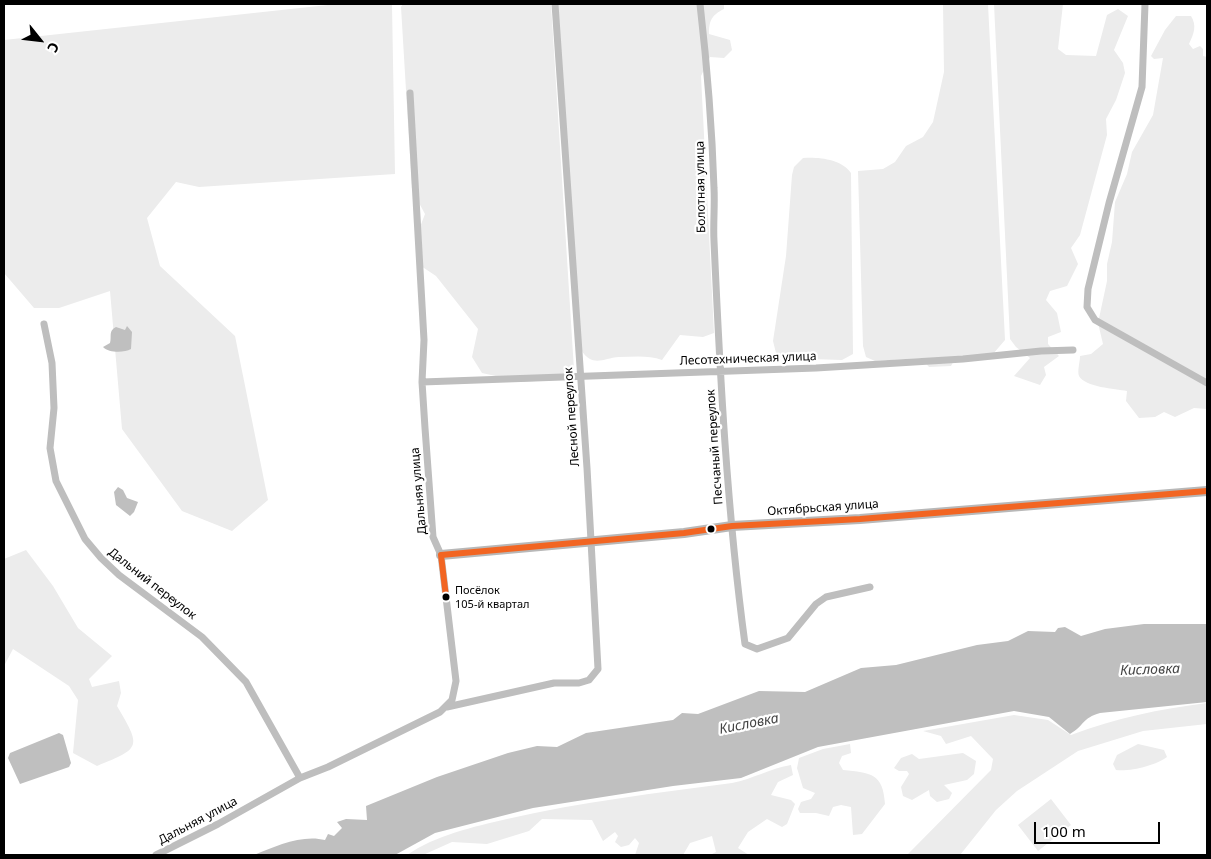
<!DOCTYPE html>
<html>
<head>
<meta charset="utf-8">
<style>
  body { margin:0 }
  #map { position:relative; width:1211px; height:859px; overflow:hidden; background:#fff; font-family:"Noto Sans",sans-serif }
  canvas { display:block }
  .frame { position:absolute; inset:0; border:5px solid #000; pointer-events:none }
  .north { position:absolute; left:15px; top:15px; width:50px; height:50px; -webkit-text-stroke:4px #fff; paint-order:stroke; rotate:119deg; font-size:14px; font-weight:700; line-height:20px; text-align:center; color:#000 }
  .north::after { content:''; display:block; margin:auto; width:18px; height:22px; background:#000; clip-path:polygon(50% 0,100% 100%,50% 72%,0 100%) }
  .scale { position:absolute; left:1034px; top:822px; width:126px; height:22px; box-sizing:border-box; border:2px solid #000; border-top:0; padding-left:6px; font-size:15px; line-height:18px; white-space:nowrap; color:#000; -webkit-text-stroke:4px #fff; paint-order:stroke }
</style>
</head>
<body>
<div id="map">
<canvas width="1211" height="859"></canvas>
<div class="frame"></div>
<div class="north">С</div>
<div class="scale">100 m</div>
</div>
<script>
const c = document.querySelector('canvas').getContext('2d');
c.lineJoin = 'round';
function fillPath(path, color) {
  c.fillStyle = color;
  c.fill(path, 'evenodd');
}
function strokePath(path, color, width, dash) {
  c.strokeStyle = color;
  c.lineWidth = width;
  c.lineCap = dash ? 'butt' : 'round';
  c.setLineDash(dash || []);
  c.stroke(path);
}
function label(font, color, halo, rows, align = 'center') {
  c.font = font + ' "Noto Sans",sans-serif';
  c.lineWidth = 4.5;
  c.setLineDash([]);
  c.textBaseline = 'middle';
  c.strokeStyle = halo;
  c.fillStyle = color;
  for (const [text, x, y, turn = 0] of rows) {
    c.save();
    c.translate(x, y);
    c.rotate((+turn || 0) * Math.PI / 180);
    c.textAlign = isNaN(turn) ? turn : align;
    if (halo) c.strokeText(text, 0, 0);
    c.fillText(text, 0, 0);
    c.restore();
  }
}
fillPath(new Path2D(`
  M337,4l55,1 3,169 -196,13 -23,-5 -29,36 13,48 75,70 33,164 -36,31 -50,-20 -60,-82 -12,-138 -51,17h-25l-30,-35v-233z
  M403,4h148l23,366 -10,9 -41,3 -41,-9 -10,-16 6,-28 -42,-53 -15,-10 -4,-31 8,-21 -13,-24 -11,-183z
  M558,4h166v5c-12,6 -15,11 -15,25l21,6 2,10 -8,8 -14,-1 -9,19 13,257 -11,4 -23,-2 -18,25c-13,-5 -29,-3 -43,-3 -16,1 -26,11 -38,-7z
  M943,4h45l17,336 -12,14 -37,3 -5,9 -22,1 -8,-9 -46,3 -9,-4 -3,-11 -5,-175 25,-2 12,-7 11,-16 17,-9 10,-15 11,-50z
  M994,4h69l-5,45 8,6 30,1 11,-41 11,-6 10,7 -14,34 9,13 2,10 -9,27 -10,19 1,16 -27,100 -9,13 7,16 -11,22 -17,5 -4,9 11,13 4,19 -13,5v7l11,12 -15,11 2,8 -6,10 -26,-9 16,-18 -14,-11 -6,-8z
  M1176,16h15c6,10 3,17 -2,28l4,5 7,-3 3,3v7l4,1v352l-13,-1 -19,9 -11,-5 -9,5 -16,1 -13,-17 1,-10c-12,-2 -42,-4 -48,-15 -2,-5 1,-14 1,-20l11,-2 12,-10 -5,-21 9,-42v-17l5,-22 3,-40 12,-28 5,-22 21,-37 10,-57 -9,1 -3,-3 14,-26z
  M803,158c16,-1 38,1 48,15l2,181 -11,6 -61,-2 -5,-5 -3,-12 13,-85 6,-81 2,-8z
  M26,550l27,36 25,42 34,28 -23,23 3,8 27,-6 2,12 -4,13c24,41 25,42 -20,60l-24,-13 5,-53 -9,-14 -56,-37 -9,17v-107z
  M1207,703v21l-64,7 -65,20 -61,40 -21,19 -36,45h-53l84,-85 2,-11 -22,-23 -25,8 -5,-8 -18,-5 91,-16 34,5 23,15c45,-17 88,-26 136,-32z
  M850,744l1,9 -9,3 -3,7 4,7c28,3 40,3 42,34l-23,30 -9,1 -2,-28 -10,-2 -8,2 -4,9 -13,-3h-16l-2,-4 3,-7 10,-3 4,-6 -12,-5 -6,-20 2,-10 24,-9z
  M1138,744l26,6 3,7c-10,8 -37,15 -51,13l-3,-6 4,-9z
  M963,753l13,8 -2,13 -7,6 -23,5 8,8 -3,6 -12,3 -7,-6 -1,-6 -17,10 -9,-4 -2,-9 8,-13 -2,-3h-8l-5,-3 7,-10 11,-4 7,5z
  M791,765l2,10 -15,7 -7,13 20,5 4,4 -8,20 -5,3 -15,-8 -19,13 -10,16 11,7h-39l6,-3 -4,-16 -22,7 -7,12h-48l4,-12 -4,-5 -6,7 -8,2 -6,-5 3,-6 -3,-4 -12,9 -11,-21 -50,-1 -13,12 -42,13 -35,-2 -29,13h-16c29,-20 66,-28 100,-36 74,-17 149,-26 225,-36 21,-4 39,-15 59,-18z
  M1051,799l20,26 -33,26 -20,-26z`), '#ececec');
fillPath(new Path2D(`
  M127,326l5,6 -1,17c-7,4 -22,4 -28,-2l7,-4c2,-7 -2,-12 6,-16l9,3z
  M118,487l5,3 4,8 11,4 -4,10 -4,4 -14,-11 -2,-13z
  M1144,624h63v78l-107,11c-18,5 -15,12 -30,21l-21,-17 -35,-6 -196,36 -77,31 -68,8 -140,22 -98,25 -40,22h-141c21,-9 49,-21 71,-15l3,-6 6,2 8,-8 -5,-6 9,-3 21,1 -1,-14 71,-29 71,-24 29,-7 20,1 29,-14 87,-13 9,-7 16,1 61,-23 46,1 56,-24 35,-3 81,-20 31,-4 20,-10 27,1 3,-4 7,-1 16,9 24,-7z
  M59,733l4,2 8,28 -2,4 -49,17 -12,-26 2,-5z`), '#bfbfbf');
strokePath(new Path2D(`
  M700,4c7,61 12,123 14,184 1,18 -1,36 0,53 6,135 13,270 31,403l12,5 31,-11 28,-34 10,-7 44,-10
  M1145,4l-3,83 -33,116 -21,86 -1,18 8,13 112,63
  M44,324l8,39 2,45 -4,40 6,33 29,58 16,19 18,17 83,62 44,45 54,96
  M422,382l394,-14 147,-9 78,-8 32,-1
  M447,707l107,-24h25l10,-3 9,-11 -11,-201 -32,-464
  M156,855l62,-31 82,-46 28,-11 112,-55 12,-12 4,-19 -15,-126 -8,-18 -8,-109 -3,-46 2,-42 -14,-247`), '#bebebe', 7);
strokePath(new Path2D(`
  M441,555l243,-22 48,-7 128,-7 347,-28`), '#b8b8b8', 10);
strokePath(new Path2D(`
  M446,597l-5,-42 243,-22 48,-7 128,-7 347,-28`), '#f26522', 6);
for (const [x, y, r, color] of [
  [711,529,4.5,"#000"],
  [446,597,4.5,"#000"]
]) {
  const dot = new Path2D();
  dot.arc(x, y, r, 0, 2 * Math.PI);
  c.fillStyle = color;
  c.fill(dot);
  strokePath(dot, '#fff', 2);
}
label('11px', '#000', '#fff', [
  ["Посёлок",455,591],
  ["105-й квартал",455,605]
], 'left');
label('12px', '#000', '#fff', [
  ["Болотная улица",701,187,-91],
  ["Лесотехническая улица",748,359,-2],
  ["Лесной переулок",572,417,-94],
  ["Песчаный переулок",715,447,-94],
  ["Дальняя улица",419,491,-95],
  ["Октябрьская улица",823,508,-4],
  ["Дальний переулок",152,584,38],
  ["Дальняя улица",198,821,-28]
]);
label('italic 14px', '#444', '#fff', [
  ["Кисловка",1150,670,-2],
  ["Кисловка",749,724,-11]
]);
</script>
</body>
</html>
